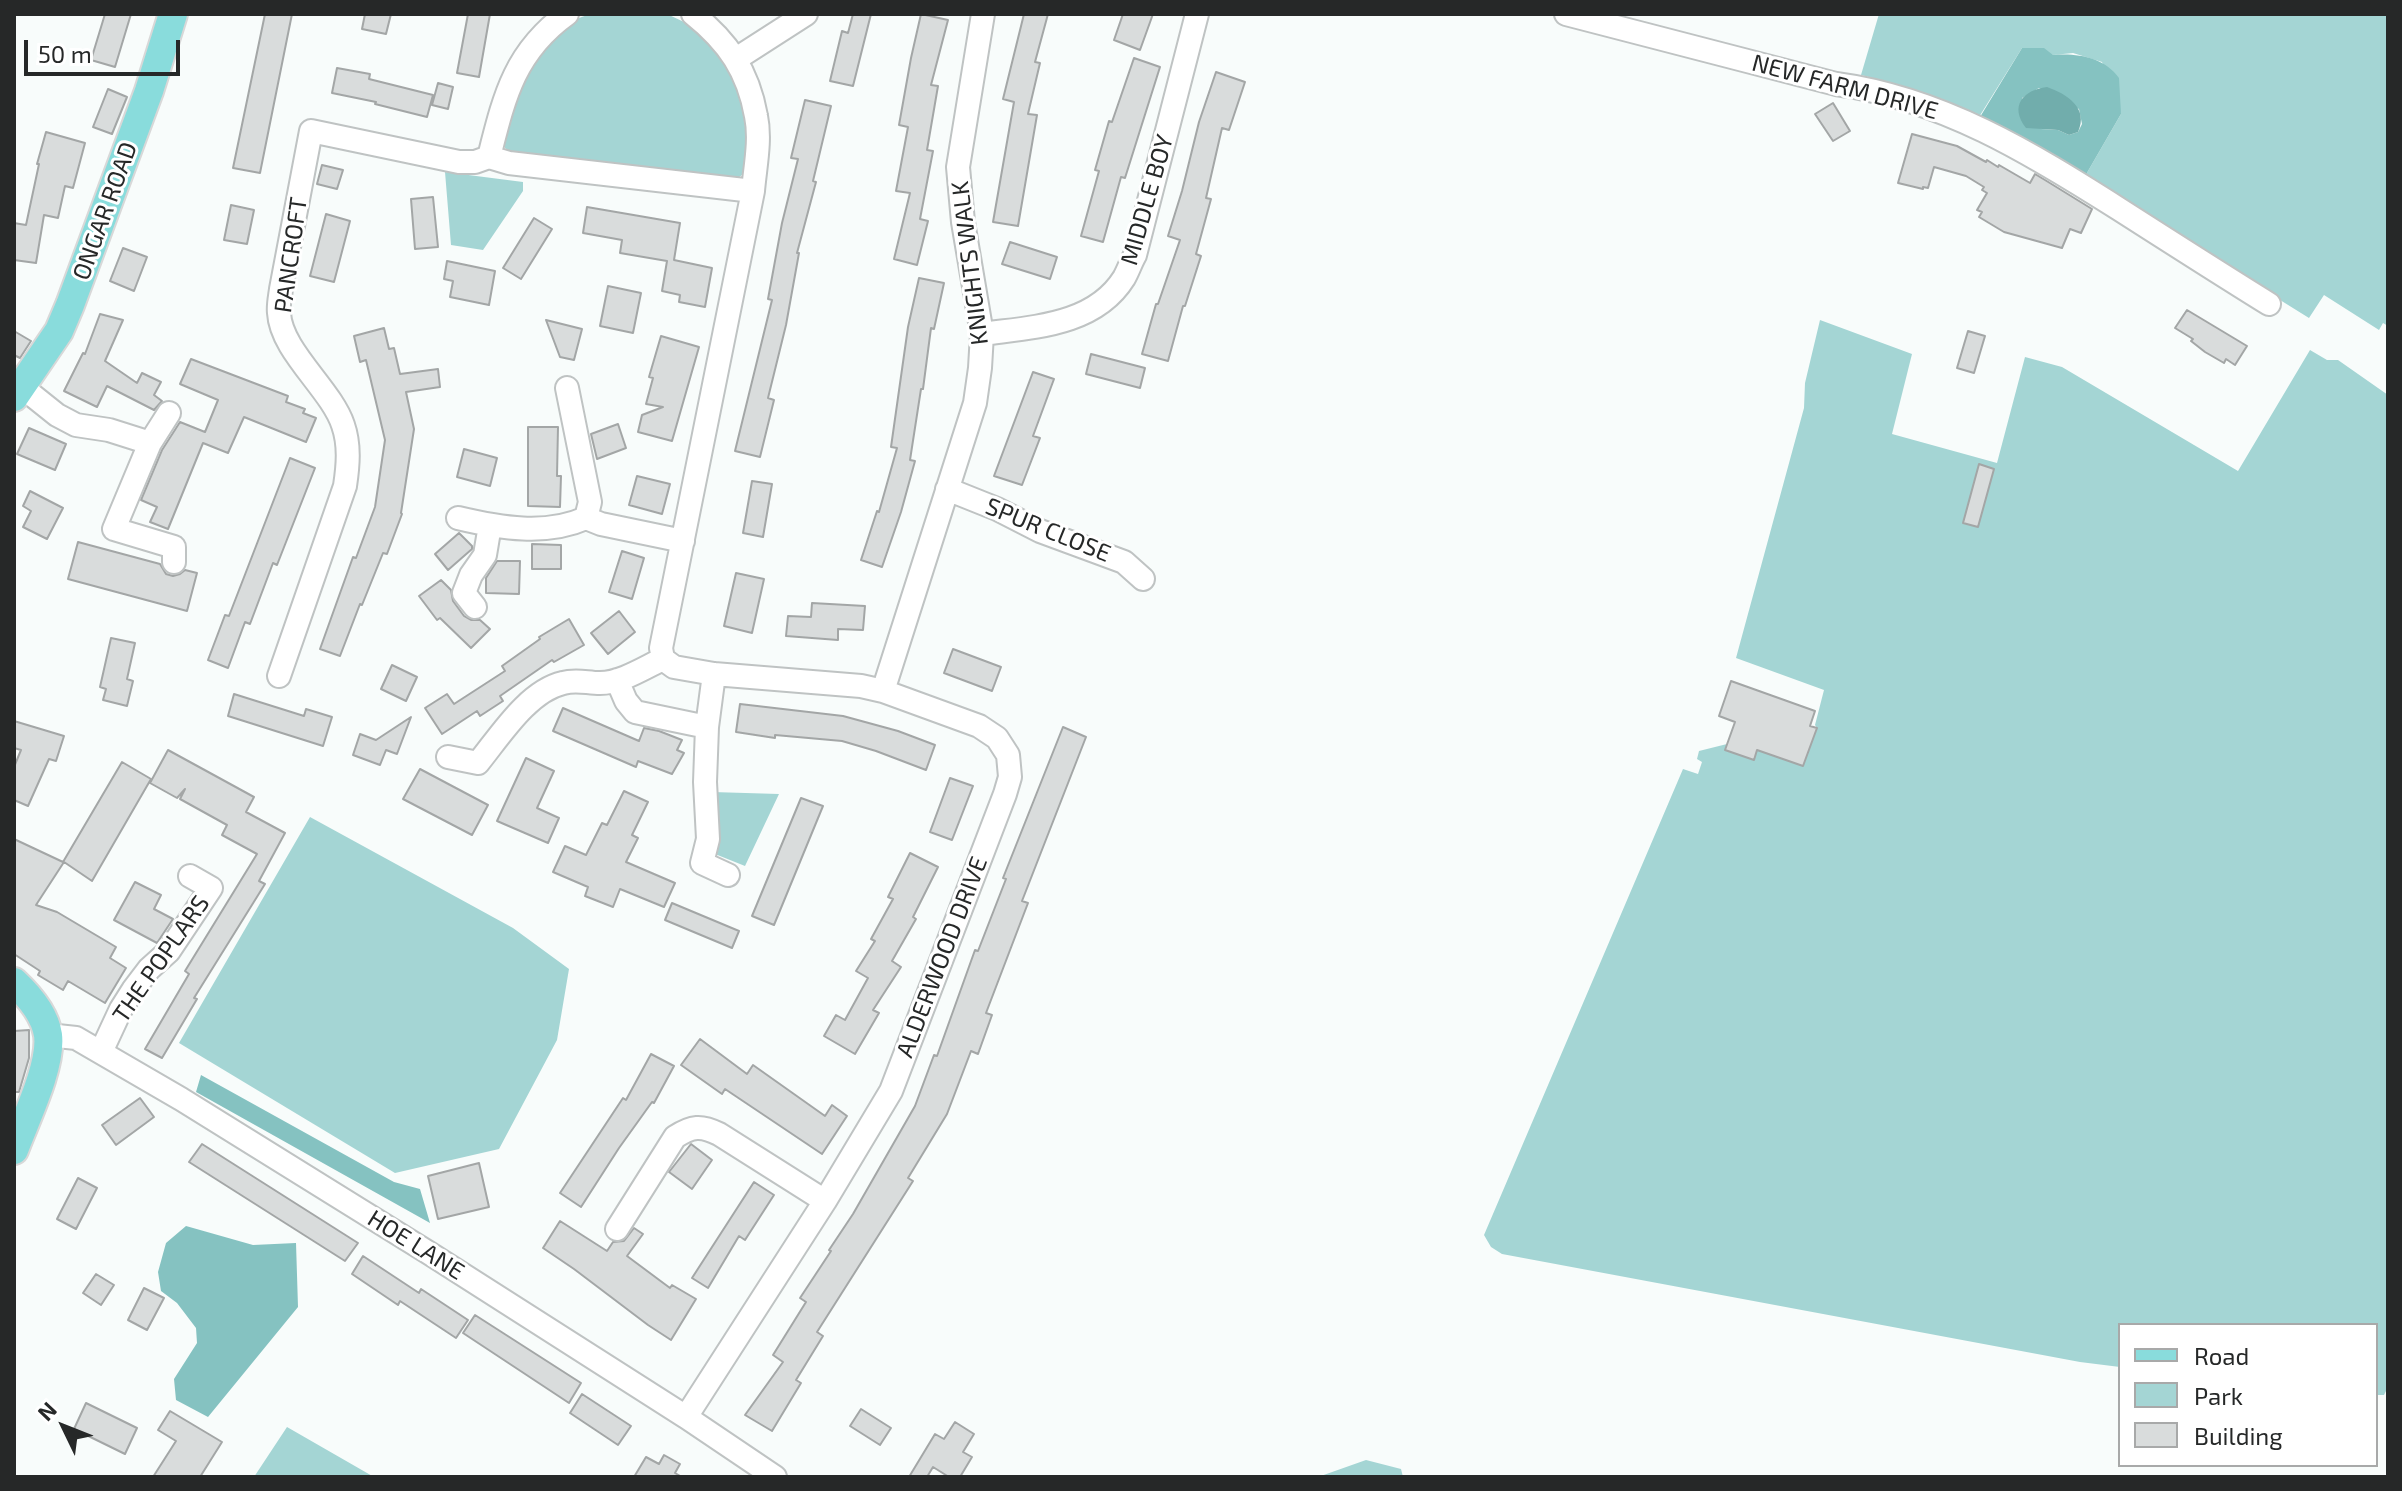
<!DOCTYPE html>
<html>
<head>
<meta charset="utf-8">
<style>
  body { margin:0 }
  #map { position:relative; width:2402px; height:1491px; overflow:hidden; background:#f8fcfb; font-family:"Exo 2",sans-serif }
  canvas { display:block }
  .frame { position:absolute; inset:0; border:16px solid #262828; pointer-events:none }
  .legend { position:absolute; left:2118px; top:1323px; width:260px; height:144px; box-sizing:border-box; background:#fff; border:2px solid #a8a9a9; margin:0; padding:10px 14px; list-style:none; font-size:24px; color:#262828 }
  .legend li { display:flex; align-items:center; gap:16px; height:40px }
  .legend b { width:40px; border:2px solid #a8a9a9 }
  .north { position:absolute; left:24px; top:1387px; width:80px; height:80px; -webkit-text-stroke:6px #fff; paint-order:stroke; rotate:313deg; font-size:22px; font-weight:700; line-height:32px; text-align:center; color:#262828 }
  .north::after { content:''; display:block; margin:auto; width:28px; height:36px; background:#262828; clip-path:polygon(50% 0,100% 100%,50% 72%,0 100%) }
  .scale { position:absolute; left:24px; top:40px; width:156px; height:36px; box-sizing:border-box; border:4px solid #262828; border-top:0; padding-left:10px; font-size:24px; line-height:28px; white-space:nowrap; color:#262828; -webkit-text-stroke:6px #fff; paint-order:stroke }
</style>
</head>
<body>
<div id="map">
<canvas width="2402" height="1491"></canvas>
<div class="frame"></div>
<ul class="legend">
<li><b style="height:10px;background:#89dcdc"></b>Road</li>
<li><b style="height:22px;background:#a4d5d4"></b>Park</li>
<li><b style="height:22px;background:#d9dcdc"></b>Building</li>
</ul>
<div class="north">N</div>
<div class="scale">50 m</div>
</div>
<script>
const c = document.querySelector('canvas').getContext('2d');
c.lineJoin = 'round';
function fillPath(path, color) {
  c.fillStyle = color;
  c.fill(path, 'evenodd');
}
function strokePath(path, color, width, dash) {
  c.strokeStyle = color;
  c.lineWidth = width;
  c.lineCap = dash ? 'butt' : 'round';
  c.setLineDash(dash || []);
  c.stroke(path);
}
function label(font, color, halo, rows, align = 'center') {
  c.font = font + ' "Exo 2",sans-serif';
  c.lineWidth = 6;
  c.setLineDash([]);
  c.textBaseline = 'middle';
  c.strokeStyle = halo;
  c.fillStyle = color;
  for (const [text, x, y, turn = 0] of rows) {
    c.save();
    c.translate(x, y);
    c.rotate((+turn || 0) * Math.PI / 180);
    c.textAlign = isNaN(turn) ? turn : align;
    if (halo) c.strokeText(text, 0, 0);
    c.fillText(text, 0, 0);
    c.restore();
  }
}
fillPath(new Path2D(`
  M591,14h76l17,8 15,10 26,27 11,23 8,27 3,56c-2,9 -6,12 -14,15l-221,-27 -7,-5 -2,-7c14,-48 33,-113 88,-127z
  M1879,14h509v312l-5,-3 -4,7 -55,-35 -15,23 -225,-140 37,-64 -19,-52 -29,-9 -20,2 -31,-7 -43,69 -76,-31 -42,-11z
  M445,172l78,10v9l-40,59 -32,-5z
  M1820,320l92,34 -20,80 105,29 28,-106 37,10 176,104 72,-121 17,10h11l50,35v992l-4,8h-8v-70h-256v42l-40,-5 -578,-108 -11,-7 -7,-12 199,-466 15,5 4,-12 -5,-3 2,-8 28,-7 -2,6 28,10 4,-10 46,16 14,-38 -2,-3 9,-35 -88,-32 68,-250 1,-25z
  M712,792l67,2 -34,72 -35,-14z
  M310,817l203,111 56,41 -12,71 -58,109 -104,24 -216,-130z
  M287,1427l87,50h-120z
  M1366,1460l35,9 2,8h-85z`), '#a4d5d4');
fillPath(new Path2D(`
  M2022,48h22l9,7c24,-2 51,2 66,23l2,36 -37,64 -45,-31 -59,-30zM2039,88l40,21 3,15 -4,8 -9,3 -11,-5 -17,-1 -19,-31z
  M201,1075l193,107 26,7 10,34 -234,-131z
  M186,1226l67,19 43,-2 2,64 -90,110 -32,-17 -2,-21 23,-36 -1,-15 -19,-25 -16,-12 -3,-19 8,-29z`), '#85c2c1');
fillPath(new Path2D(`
  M2047,87c20,7 42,21 31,45l-9,3 -11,-5 -32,-2c-17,-22 -3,-38 21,-41z`), '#71adac');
const building = new Path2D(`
  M105,14h26l-16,53 -24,-7z
  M265,14h27l-32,159 -27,-5z
  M365,14h26l-5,20 -24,-5z
  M468,14h22l-11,63 -22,-4z
  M853,14h18l-18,72 -23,-5 12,-50 6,2z
  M921,14l27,6 -17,65 7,1 -11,64 6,1 -13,68 8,2 -11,44 -23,-6 16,-66 -14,-2 12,-64 -9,-2 12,-67z
  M1024,14h24l-13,48 5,1 -12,51 9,1 -19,111 -25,-4 21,-120 -11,-3z
  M1123,14h30l-13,36 -26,-10z
  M1134,58l26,9 -35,111 -4,-1 -18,65 -22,-6 18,-65 -4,-1 14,-49 3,1z
  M337,68l33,6 -1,5 64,16 -6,22 -52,-13 1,-2 -44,-9z
  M1216,72l29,10 -16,48 -7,-2 -16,70 5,1 -15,55 5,2 -16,50h-2l-15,55 -26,-7 14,-50h2l22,-64 -12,-4 14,-45 17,-69z
  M438,83l15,4 -5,22 -16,-4z
  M108,89l19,8 -15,37 -19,-7z
  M805,100l26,6 -18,75 3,1 -19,71h2l-13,72 -18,73 6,2 -14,57 -25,-6 37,-151 -4,-1 14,-76 16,-64 -7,-1z
  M1833,103l17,28 -17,10 -18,-27z
  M46,132l39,11 -12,45 -8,-2 -7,32 -14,-3 -8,48 -22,-3v-37l12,2 13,-61h-2z
  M1912,134l45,12 29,16 1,-2 11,7 1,-2 31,18 5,-9 10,6 47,29 -11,24 -11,-4 -8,19 -58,-16 -25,-15 3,-5 -5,-2 10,-17 -5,-3 2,-3 -18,-11 -32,-9 -6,21 -5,-1v2l-25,-6z
  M322,165l21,5 -6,19 -20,-5z
  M433,197l5,50 -23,2 -4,-50z
  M231,205l23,5 -7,34 -23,-4z
  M587,207l93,16 -6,37 38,8 -7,39 -26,-5 1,-7 -18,-4 5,-30 -47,-8 2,-13 -39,-7z
  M326,214l24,7 -16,61 -24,-6z
  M534,218l18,11 -31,50 -18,-11z
  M1010,242l47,15 -7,22 -48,-15z
  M123,248l24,9 -13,34 -24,-10z
  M447,261l48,10 -6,34 -39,-8 3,-16 -9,-2z
  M919,278l25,5 -10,46 -3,-1 -8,61h-2l-11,71 5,1 -14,51 -19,55 -21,-7 16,-49 2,1 18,-64 -6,-1 17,-120z
  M608,286l33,7 -8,40 -33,-7z
  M2187,310l60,36 -12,19 -9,-6 -2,4 -19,-11 -14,-11 2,-2 -18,-11z
  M100,314l23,6 -18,41 32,22 5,-10 19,9 -7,13 8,6 -8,9 -47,-24 -10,21 -33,-16 19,-38 2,1z
  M546,320l36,9 -8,31 -14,-3z
  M384,328l5,21 5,-1 6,26 38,-5 2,18 -34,5 8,37 -13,84 1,1 -15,40 -4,-1 -21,52 -2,-1 -20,52 -20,-7 33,-92 3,1 19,-51 10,-67 -19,-80 -6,2 -6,-26z
  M14,331l17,10 -11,17 -6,-3z
  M1968,331l17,5 -11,37 -17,-5z
  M661,336l38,11 -27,94 -34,-9 4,-17 21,-8 -17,-3 7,-26 -4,-1z
  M1091,354l54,14 -5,20 -54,-14z
  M191,359l97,37 -2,6 19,7 -2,4 13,5 -10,24 -62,-25 -16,36 -25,-10 -35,86 -18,-7 7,-15 -16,-7 21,-50 18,-28 25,10 13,-32 -38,-16z
  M1033,372l21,7 -21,57 7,2 -18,47 -28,-9z
  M618,424l8,24 -29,11 -6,-25z
  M528,427h30l-1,49h4l-1,31 -32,-1z
  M29,428l37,16 -11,26 -38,-16z
  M464,449l33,9 -7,28 -33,-9z
  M290,458l25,10 -38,97 -4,-2 -23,61 -5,-2 -17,46 -20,-8 17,-45 4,1z
  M1979,464l15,5 -16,58 -15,-4z
  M637,476l33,8 -8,30 -33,-9z
  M752,481l20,3 -9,53 -20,-4z
  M30,491l33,17 -16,31 -24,-12 8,-16 -8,-5z
  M459,533l13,13v3l-24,21 -13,-16z
  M78,542l82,22 6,10 7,2 7,-2 5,-4 12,3 -10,38 -119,-32z
  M532,544l29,1v24h-29z
  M622,551l22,7 -12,41 -23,-7z
  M497,561h23l-1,33 -33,-1v-15z
  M736,573l28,6 -12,54 -28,-7z
  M441,580l10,10 2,11 11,15 7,4h9l10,9 -19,19 -31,-30 -3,2 -18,-24z
  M812,603l53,3 -2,24 -25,-1v11l-52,-4 2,-20 23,1z
  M619,611l16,21 -27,22 -17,-21z
  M569,619l15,26 -30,17 -2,-2 -52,36 3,5 -23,15 -3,-5 -35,23 -17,-26 22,-14 7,10 51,-33 -3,-5 38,-27 -1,-2z
  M111,638l24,5 -8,36 6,2 -6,25 -24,-6 3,-11 -6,-2z
  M953,649l48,18 -9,24 -48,-18z
  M392,665l25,12 -11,24 -25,-12z
  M1731,681l84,30 -5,15 7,2 -14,38 -46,-16 -3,10 -29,-10 10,-28 -16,-6z
  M234,694l70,22 2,-7 26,8 -9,29 -95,-30z
  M740,704l103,12 55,15 37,14 -9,25 -50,-19 -34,-10 -67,-6v3l-39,-6z
  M563,708l76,33 5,-13 15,3 23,9 -5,10 7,3 -12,21 -34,-13 -2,6 -83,-36z
  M411,717l-14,37 -11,-4 -6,15 -27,-10 7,-21 16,6z
  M14,721l50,15 -8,25 -7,-2 -21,47 -14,-6v-33l7,-17 -7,-2z
  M1063,727l23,10 -64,164 6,2 -42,110 6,2 -14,39 -7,-3 -24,63 -39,64 5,3 -96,151 6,4 -27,44 5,3 -29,48 -27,-16 38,-53 -10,-7 33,-53 -6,-4 31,-47 -2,-1 24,-36 62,-108 19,-51 3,1 38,-106 3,1 28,-72 -3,-1z
  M168,750l86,47 -8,15 39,21 -26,48 6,3 -71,114 3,1 -35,59 -17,-9 44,-75 -4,-3 72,-117 -35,-19 5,-10 -47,-26 5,-10 -8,9 -27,-15z
  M526,758l28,13 -17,37 22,10 -11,25 -51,-22z
  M122,762l29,17 -59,102 -28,-19 -28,43 21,7 59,35 -6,11 16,10 -21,35 -37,-22 -5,9 -25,-15 2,-4 -26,-17v-115l49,23z
  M420,769l68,36 -16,30 -69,-36z
  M950,778l23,8 -21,54 -22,-8z
  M624,791l24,11 -16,33 6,3 -12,24 49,21 -11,24 -44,-18 -7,18 -28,-11 3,-9 -35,-15 12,-26 21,9 16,-32 5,2z
  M801,798l22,8 -49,119 -22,-9z
  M910,853l28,14 -25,50 3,2 -24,42 9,6 -28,43 6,3 -24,41 -31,-18 12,-21 9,5 23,-42 -12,-7 19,-30 -4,-2 22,-40 -5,-2z
  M135,882l26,13 -7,14 19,10 -16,24 -43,-23z
  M672,903l67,28 -7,17 -67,-28z
  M29,1030v28l-10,34h-5v-61z
  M700,1039l47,35 6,-9 72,51 7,-11 15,11 -25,38 -97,-65 -3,5 -41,-29z
  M651,1054l23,12 -20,37 -2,-1 -33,46 -38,59 -21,-14 63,-95 3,2z
  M140,1098l14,19 -38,28 -14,-20z
  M202,1144l156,99 -13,18 -156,-99z
  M691,1144l21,16 -20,29 -23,-17z
  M479,1163l10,44 -51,12 -10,-43z
  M78,1178l19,10 -21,41 -19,-10z
  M754,1182l20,13 -29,45 -6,-4 -31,52 -16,-10z
  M560,1221l47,30 6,-9 11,-1 10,-13 9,6 -16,22 43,32 2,-3 24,14 -25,41 -23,-15 -74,-56 -31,-21z
  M363,1256l56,37 2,-4 47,31 -12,18 -56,-37 -2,4 -46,-31z
  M96,1274l18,11 -13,20 -18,-12z
  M144,1288l20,10 -17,32 -19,-10z
  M475,1315l106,68 -12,20 -106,-70z
  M582,1394l49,32 -13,19 -48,-32z
  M86,1403l51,25 -12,26 -51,-25z
  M861,1409l30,19 -11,17 -30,-19z
  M170,1411l52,31 -22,35h-47l23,-36 -18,-11z
  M955,1422l19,12 -11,18 9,5 -12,20h-11l-16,-10 -6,10h-18l26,-43 9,5z
  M664,1455l16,9 -5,9 7,4h-48l12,-20 13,7z`);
fillPath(building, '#d9dcdc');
strokePath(building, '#a3a6a6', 2);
const minor = new Path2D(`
  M1566,14l270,70c105,14 195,69 283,125 50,32 100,64 150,95
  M736,59l70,-45
  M489,157c15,-59 25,-105 78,-143
  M982,334c50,-7 112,-8 142,-56 4,-7 7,-16 11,-23l62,-241
  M22,387l35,28 19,10 33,5 41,13
  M169,413l-19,30 -36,86 60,18v15
  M947,489l50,20 43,22 84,31 19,17
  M458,518c42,10 88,18 128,0l4,-16 -23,-114
  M586,518l15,6 82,17
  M475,607l-11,-14 7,-18 14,-20 5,-30
  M663,659l11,8 40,7 147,12 22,5 96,35 18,12 11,17 2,22 -5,17 -114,297 -66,110 -139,216
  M663,659l-2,-11 92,-457c2,-24 8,-51 3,-75 -8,-45 -28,-74 -63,-102
  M279,676l66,-190c3,-20 5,-41 -2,-61 -12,-36 -62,-74 -64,-112 -1,-7 1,-16 2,-24l30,-158 148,31h16l14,-5 20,6 244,28
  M617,680l9,21 9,11 72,15 7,-53
  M883,691l92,-288 5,-35 2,-34 -19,-112 -5,-55 25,-153
  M707,727l-2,55 3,57 -6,24 26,12
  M448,757l30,6c22,-27 50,-72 85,-80 13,-4 24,0 37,0 21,0 44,-15 63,-24
  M48,1035l28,3 105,61 248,154 257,164 89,60
  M101,1052l20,-43 12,-19 16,-21 20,-18 42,-63 -21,-12
  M617,1229l58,-92c17,-11 26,-12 44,-3l106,67`);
const major = new Path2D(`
  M14,397l45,-66 11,-26 79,-214 24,-77
  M14,982c14,13 31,33 34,53 4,31 -23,85 -34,115`);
strokePath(minor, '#bfc3c3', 26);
strokePath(major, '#d8d8d8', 32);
strokePath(minor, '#fff', 22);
strokePath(major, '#89dcdc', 28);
label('24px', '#262828', '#fff', [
  ["NEW FARM DRIVE",1845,87,15],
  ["MIDDLE BOY",1147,200,-74],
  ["ONGAR ROAD",105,211,-70],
  ["PANCROFT",291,255,-82],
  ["KNIGHTS WALK",970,263,-97],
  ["SPUR CLOSE",1048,530,22],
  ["ALDERWOOD DRIVE",942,957,-69],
  ["THE POPLARS",161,959,-55],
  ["HOE LANE",416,1245,32]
]);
</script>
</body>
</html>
